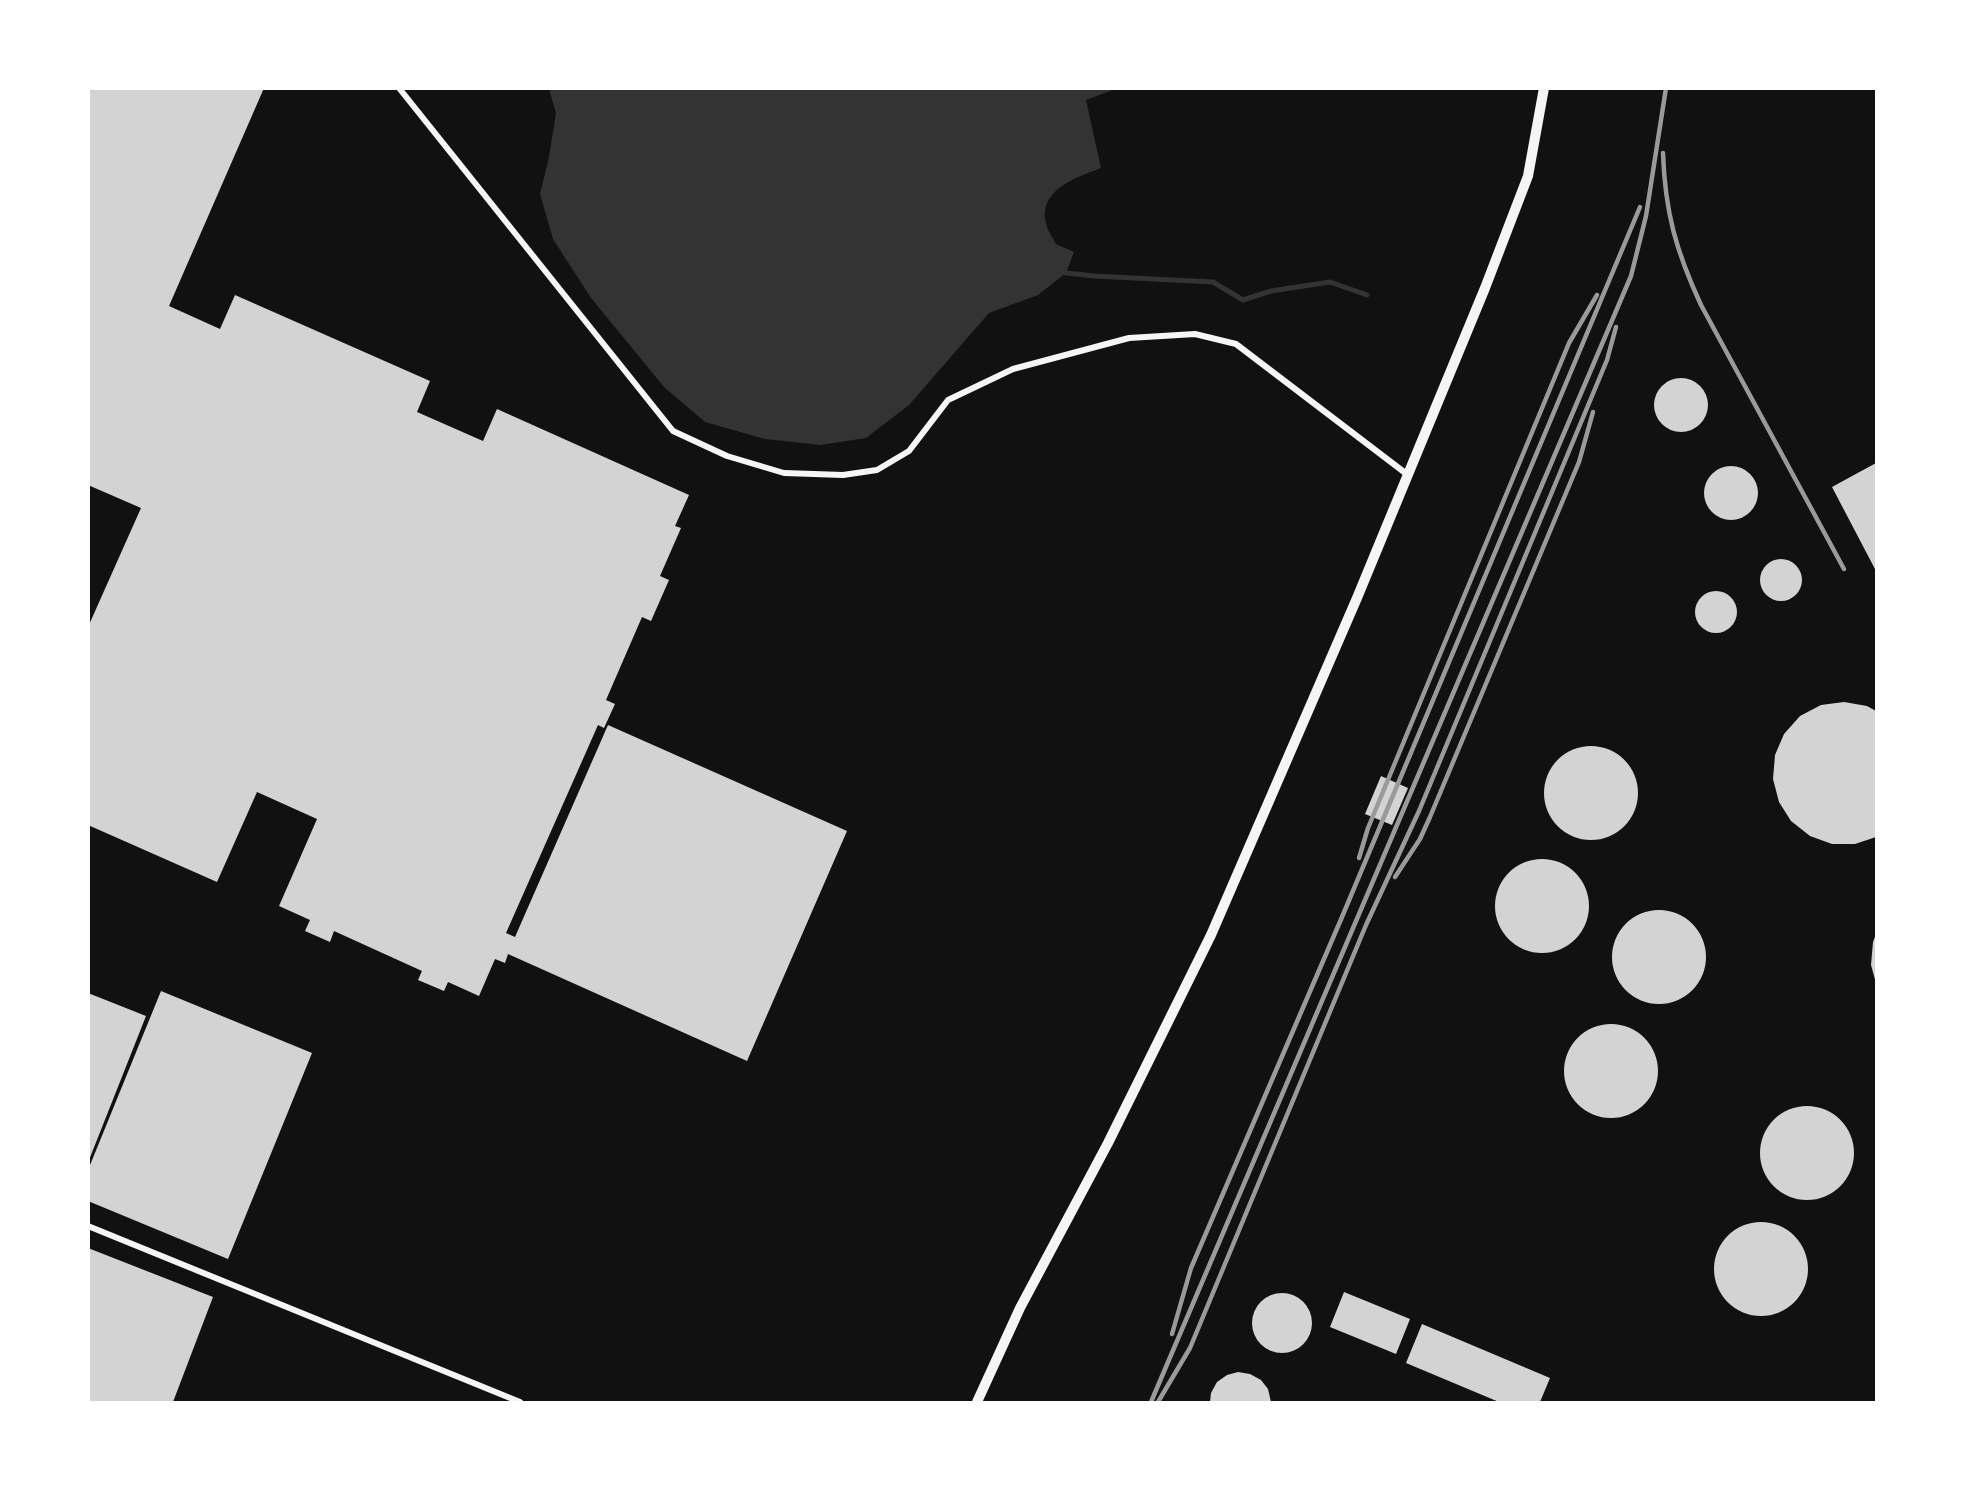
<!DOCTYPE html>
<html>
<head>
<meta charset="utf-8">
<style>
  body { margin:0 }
  #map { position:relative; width:1965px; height:1491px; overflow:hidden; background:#111; font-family:Figtree,sans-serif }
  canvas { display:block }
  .frame { position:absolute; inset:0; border:90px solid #fff; pointer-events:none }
</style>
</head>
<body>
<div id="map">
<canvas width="1965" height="1491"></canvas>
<div class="frame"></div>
</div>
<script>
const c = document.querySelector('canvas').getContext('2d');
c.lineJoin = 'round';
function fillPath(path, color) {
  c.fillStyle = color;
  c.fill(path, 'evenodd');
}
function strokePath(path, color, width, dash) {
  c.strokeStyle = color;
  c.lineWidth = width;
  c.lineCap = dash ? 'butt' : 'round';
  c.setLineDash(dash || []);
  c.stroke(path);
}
fillPath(new Path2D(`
  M547,89h568l-29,11 15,68c-24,9 -63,22 -55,55 1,7 7,15 10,21l18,8 -8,21 -28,22 -49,18 -80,92 -43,33 -46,7 -55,-6 -60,-17 -41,-35 -73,-89 -38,-59 -13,-45 9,-37 7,-44 -7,-24z`), '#333');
strokePath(new Path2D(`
  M1061,271l5,2 28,3 119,6 30,18 28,-9 59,-9 37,13`), '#333', 5);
fillPath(new Path2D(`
  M88,88h176l-95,218 51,23 15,-34 195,86 -13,31 66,29 14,-32 192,86 -14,31 6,2 -21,48 9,4 -18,41 -9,-4 -36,83 9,4 -11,24 -6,-3 -92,208 9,4 93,-212 239,106 -100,230 -239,-107 -3,9 -10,-4 -16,37 -31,-14 -4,9 -26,-11 4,-9 -88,-40 -4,11 -25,-11 5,-11 -31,-14 38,-87 -60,-27 -40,90 -129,-57v-198l53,-119 -53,-23z
  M1654 405a27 27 0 1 1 54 0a27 27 0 1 1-54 0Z
  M1876,463v108l-44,-84z
  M1704 493a27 27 0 1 1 54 0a27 27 0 1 1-54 0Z
  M1760 580a21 21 0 1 1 42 0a21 21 0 1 1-42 0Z
  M1695 612a21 21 0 1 1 42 0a21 21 0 1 1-42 0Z
  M1844,702l23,4 9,5v126l-21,7h-23l-22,-8 -19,-15 -12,-19 -6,-23 2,-24 9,-21 16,-18 21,-11z
  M1544 793a47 47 0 1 1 94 0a47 47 0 1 1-94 0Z
  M1381,776l27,12 -16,37 -27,-11z
  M1495 906a47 47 0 1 1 94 0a47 47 0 1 1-94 0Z
  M1612 957a47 47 0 1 1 94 0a47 47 0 1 1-94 0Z
  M1876,934v49l-5,-18 2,-23z
  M161,991l151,62 -84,206 -140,-58v-31z
  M88,993l58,23 -57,144h-1z
  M1564 1071a47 47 0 1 1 94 0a47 47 0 1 1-94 0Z
  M1760 1153a47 47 0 1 1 94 0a47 47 0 1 1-94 0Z
  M1714 1269a47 47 0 1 1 94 0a47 47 0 1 1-94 0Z
  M88,1248l125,49 -40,105h-85z
  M1344,1292l66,27 -14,35 -66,-27z
  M1252 1323a30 30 0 1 1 60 0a30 30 0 1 1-60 0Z
  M1422,1324l128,54 -10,24h-41l-93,-39z
  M1238,1372l12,2 11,6 7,9 3,13h-61l1,-9 6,-11 10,-7z`), '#d3d3d3');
strokePath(new Path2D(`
  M399,88l274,343 54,25 57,17 59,2 34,-5 32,-19 39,-51 65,-31 116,-31 66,-4 41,10 172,131
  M88,1226l432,176`), '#f5f5f5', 6);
strokePath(new Path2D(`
  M977,1402l43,-94 88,-165 103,-208 146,-337 128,-310 43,-112 16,-88`), '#f5f5f5', 10);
strokePath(new Path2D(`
  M1663,153c2,59 13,98 38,152l143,264
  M1359,858l9,-30 201,-485 28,-48
  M1395,877l25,-38 10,-22 149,-355 14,-50
  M1172,1334l19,-66 151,-351 298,-710
  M1151,1402l480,-1126 15,-60 20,-128
  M1158,1402l32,-54 176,-423 53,-114 188,-451 9,-33`), '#9a9a9a', 4.5);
</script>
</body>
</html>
